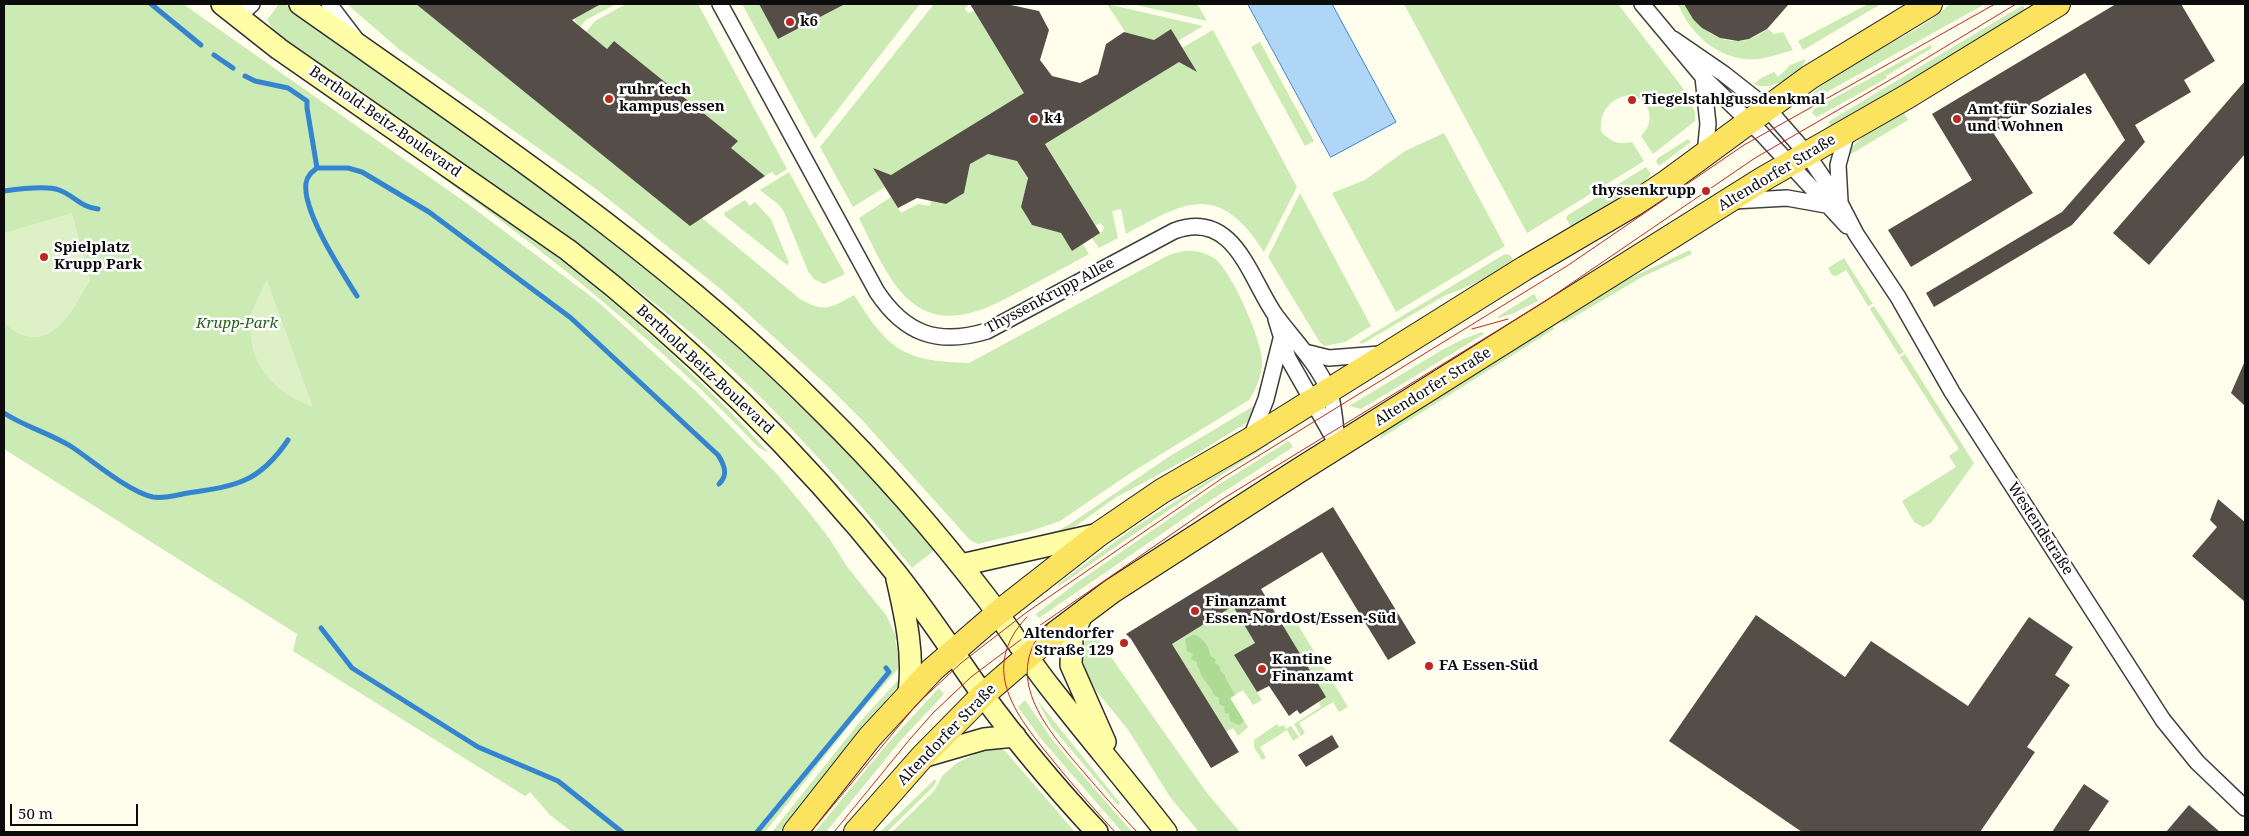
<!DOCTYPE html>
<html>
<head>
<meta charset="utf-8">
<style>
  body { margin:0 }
  #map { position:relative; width:2249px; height:836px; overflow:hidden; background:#fffdeb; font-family:"Noto Serif",serif }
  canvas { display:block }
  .frame { position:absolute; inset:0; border:5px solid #0c0c0c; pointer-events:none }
  .scale { position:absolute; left:10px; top:804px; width:128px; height:22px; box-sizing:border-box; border:2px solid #0c0c0c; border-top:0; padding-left:6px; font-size:15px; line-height:18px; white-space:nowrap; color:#0c0c0c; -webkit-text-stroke:4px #fff; paint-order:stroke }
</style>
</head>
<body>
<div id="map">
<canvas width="2249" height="836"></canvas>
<div class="frame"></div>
<div class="scale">50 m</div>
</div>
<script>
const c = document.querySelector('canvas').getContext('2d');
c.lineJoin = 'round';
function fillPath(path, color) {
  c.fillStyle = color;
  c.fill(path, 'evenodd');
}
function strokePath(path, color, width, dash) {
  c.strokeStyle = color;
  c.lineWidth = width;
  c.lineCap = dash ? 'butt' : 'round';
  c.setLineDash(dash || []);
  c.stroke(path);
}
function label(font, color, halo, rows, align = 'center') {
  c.font = font + ' "Noto Serif",serif';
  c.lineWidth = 5;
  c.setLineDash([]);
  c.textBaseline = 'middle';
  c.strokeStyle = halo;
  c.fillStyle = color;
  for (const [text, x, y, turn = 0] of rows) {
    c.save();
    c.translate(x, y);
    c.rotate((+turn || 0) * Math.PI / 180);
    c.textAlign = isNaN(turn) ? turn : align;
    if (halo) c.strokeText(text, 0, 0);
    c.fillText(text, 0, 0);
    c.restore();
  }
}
fillPath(new Path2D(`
  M4,4h179l289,203 125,94 103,94 76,78 31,37 22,28 19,30 38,47 12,25 -3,-1 5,25 -3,6 -42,48 -90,114h-193l-22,-17 -20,-23 -5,4 -232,-145 4,-17 -293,-185z
  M279,4h6l270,192 90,69 120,103 101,101 70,80 -24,19c-67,-83 -139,-165 -221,-235 -65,-55 -135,-104 -205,-153 -70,-48 -140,-97 -210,-146l-9,-14z
  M347,4h69l274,221 12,-7 98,81c24,14 31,9 54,-4 35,55 48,66 115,68l198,-107c17,-7 33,-7 48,3 16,11 47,82 47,101 1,11 -6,31 -13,40l-120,74 -69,47 -29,10 -53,13 -8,-4 -108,-120 -32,-32 -107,-97 -127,-102 -196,-139z
  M601,4h15l-30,16 -6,7 -6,-8z
  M626,4h72l89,165 -11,7 -4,-4 -7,4 -34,-27 6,-8 -123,-100 -7,8 -21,-17 9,-11z
  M742,4h17l19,35 67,-35h75l-105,135z
  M934,4h36l-5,4 1,3 3,2 6,-2 53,87 -139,78 -6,-4 -4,5 6,10 -32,20 -33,-60z
  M1107,4l96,22 -25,15 -7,-12 -17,11 -28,-7z
  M1132,4h65l10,17z
  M1404,4h214l71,92 6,17v8l-42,33 -12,-18c14,-13 11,-35 -9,-41 -20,1 -33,16 -31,36 9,11 18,14 31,11l12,19 -117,72z
  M1678,4h7c11,23 34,42 62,36 7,-2 14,-7 21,-11l6,5 9,-2 10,18c-11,3 -23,7 -34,9 -37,4 -68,-23 -81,-55z
  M1868,4h13l-78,46 -5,-9z
  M1950,4h35l-176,98c4,-24 94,-63 117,-79 8,-5 16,-12 24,-19z
  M2023,5l3,7 -182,110 -14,3 -2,-3z
  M1213,30l84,157 -33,65c-45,-70 -76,-52 -138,-18l-5,-25 -9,2 6,27 -19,10 -7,-10 11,-7 1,-4 -4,-4 -6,4 1,-2 -52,-85 7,-5 3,4 125,-77 12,-2 -8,-12z
  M1260,42l54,99 -9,5 -54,-99z
  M1931,45l1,3 -46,28 1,2 -70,39 -5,-4 2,-4z
  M1806,59c-5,15 -36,34 -52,25l7,-6 13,-6 4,5 12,-12z
  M1904,113l4,7 -62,37c9,-21 39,-32 58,-44z
  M1444,133l61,113 -109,66 -64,-119 33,-13 40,-29z
  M1688,139l3,3 -32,24 -3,-5 2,-3z
  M988,153l29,8 11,17 -7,29 11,18 29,8 11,18 11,-7 6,10c-20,11 -40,22 -61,33 -41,22 -89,50 -128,4 -17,-21 -29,-49 -41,-73l32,-21 10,16 17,-9 12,2 1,-5 15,3 18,-11 6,-29z
  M1646,167l5,7 -6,7 -74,46 -5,-9 2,-3z
  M440,170c46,34 92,66 136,102 69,55 134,116 193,181l-11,-6c-97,-103 -206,-191 -321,-273z
  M789,172l56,102 -21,10 -10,-5 -6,-8 -24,-59 -5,-7 -19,-15z
  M1300,193l71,133 -26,16 -21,4 -5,-5 -51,-84z
  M745,200l5,6 5,-4 16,17 18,44 -2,2 -62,-49 -1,-3z
  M1690,250l2,4 -50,23 -78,46 -3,-3 69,-42z
  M1505,254l5,1 4,6 -27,17 -45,19 -80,47 -3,-2z
  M1844,258l29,46 -5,2 -22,-36 -10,6 -4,-1 -4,-7z
  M1534,294l4,7 -24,12 -15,5 -2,-1z
  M1874,306l30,46 -5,3 -29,-46z
  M1552,325l2,4 -176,111 7,-10z
  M1482,332l2,2 -123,75 -12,-3 93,-56 21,-11z
  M1905,354l69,109 -43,60 -8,4 -9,-5 -12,-21 54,-34 -7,-11 10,-7 -59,-92z
  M1257,404l-6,16 -55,34 -81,44 -45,32 -38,8 27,-8 11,-6 100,-68z
  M1289,441l4,6 -85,55 -169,116 -3,-4 39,-30 143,-99z
  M1267,443l1,2 -70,45 -139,96 -1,-2 77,-57z
  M1233,606l22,37 -21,13 28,44 -9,5 -10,-15 -13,8 18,29 -10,9 -5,-8 -7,4 -54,-88z
  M1295,620l53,87 -9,5 -6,-10 -34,21 6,10 -4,3 -7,-12 27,-17 -38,-80z
  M1094,633l113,160 33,39h-41l-29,-35 -41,-66 -34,-42 -10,-20 -3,-16 4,-15z
  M901,677l3,3 -43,48 -70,90 -12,14h-7l86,-108z
  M939,688l5,6 -42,45 -76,93h-11l73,-89z
  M1025,700l29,42 78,90h-10l-80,-92 -24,-33z
  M1037,700l83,103 -2,2 -67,-79z
  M1277,724l2,3 5,-2 2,4 5,-3 8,11 -6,4 -6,-11 -27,17 6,11 -4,2 -8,-13v-7z
  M1000,748l5,3 70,81h-183l42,-41 9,-16 14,-12 28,-14z
  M935,779l1,2 -2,5 -47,46h-7z`), '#cbeab4');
fillPath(new Path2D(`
  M1193,635c9,1 17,12 17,20l6,5 -1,3 4,2 2,7 4,3v2l10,18 -5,3 14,23 -5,4 -9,-4 -1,-7 -4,-1 -1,-4 1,-2 -6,-3v-6l-5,-3c-3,-10 -13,-15 -15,-27l-2,-1v-5l-6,-3 2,-5 -6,-3 -2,-12z`), '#addb93');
fillPath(new Path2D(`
  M72,213l18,67c-19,35 -44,81 -86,43v-90z
  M267,280l46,127c-31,-12 -57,-32 -62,-68 -1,-9 -1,-18 1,-27 4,-11 9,-21 15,-32z`), '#def1c6');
const water = new Path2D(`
  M1248,4h84l64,118 -65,35z`);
fillPath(water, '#afd6f7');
strokePath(water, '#3484d0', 1);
strokePath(new Path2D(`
  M151,4l50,41
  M214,55l19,13
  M245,76l10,5 33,7 19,13v7l10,60
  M4,191c14,-2 42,-6 55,-1 16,6 21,17 39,19
  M357,296c-15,-24 -55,-85 -51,-113 1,-7 6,-11 11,-15h31l14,4 67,40 142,106 147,137c6,9 11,20 1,29
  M4,413c21,14 46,20 68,34 21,14 57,45 81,50 11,2 24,-2 35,-4 48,-7 71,-10 100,-53
  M321,628l31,40 126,79 80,34 64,51
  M757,832l132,-160 -3,-4`), '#3484d0', 5);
fillPath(new Path2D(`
  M416,4h185l-29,16 35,29 7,-8 124,100 -7,7 34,28 -75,50z
  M759,4h86l-67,35z
  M970,4h36l33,7 10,19 -9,30 12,16 28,7 18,-9 8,-30 18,-12 30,8 17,-11 26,43 -18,-10 -134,82 55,89 -28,18 -11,-18 -29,-8 -11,-18 7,-29 -11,-17 -29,-7 -18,10 -6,29 -18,11 -29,-6 -19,10 -25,-40 18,7 133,-82z
  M1684,4h105l-22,25 -18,10 -11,2 -18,-3 -18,-10 -9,-9z
  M2116,4h65l34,57 -31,19 7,12 -56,33 10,17 -73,83 -138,82 -8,-14 136,-81 63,-72 -40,-67 -87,52 2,4 -6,5 39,59 -122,74 -23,-37 84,-50 -40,-66z
  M2245,81v73l-96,111 -36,-32z
  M2245,361v45l-14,-13z
  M2218,499l27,23v80l-53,-46 25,-29 -7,-7z
  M1333,507l83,136 -28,17 -66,-108 -61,37 65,108 -26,17 -3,-4 -8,6 -20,-30 -12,6 -23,-37 21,-12 -22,-37 -61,38 67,108 -28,16 -80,-129 -5,-5z
  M1756,615l89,62 26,-36 97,65 61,-89 44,30 -18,28 15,10 -43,62 8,5 -55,80h-178l-133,-91z
  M1332,735l7,12 -33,20 -8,-12z
  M2084,784l25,17 -21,31h-36z
  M2189,805l31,27h-54z`), '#554e48');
const street = new Path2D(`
  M329,4l26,34
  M720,4l157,288c28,42 61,54 110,39l187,-100c61,-23 76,49 102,85 18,24 41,47 53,75 6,15 6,40 9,56
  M1642,4l61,73 59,57 85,92
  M238,17l14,-13
  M1673,39l51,35 42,33 41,47 33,49 16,31 42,63 54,95 211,328 34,42 48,46
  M1703,77l5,47 -3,30
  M1733,201l54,-3 39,7
  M1840,201l-2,-36 9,-33
  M1276,319l12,39 45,79
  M1305,352l24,6 51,-4
  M1251,438l15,-39 15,-60`);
const secondary = new Path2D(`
  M222,4l57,45 289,201c122,95 231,202 327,322 32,40 59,82 88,123 35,48 74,94 114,137
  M300,4c180,127 365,249 521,406 59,58 114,121 164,186 22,29 41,61 64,90 38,49 79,97 117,146
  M961,565l138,-31
  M897,579c9,39 17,75 12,114
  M1082,614l-10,24 -1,27 34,77
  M922,757l62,-18 31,-3`);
const primary = new Path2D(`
  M795,832l75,-95 62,-67 66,-57 101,-79 63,-43 88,-51 275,-172 109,-64 33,-22 143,-105 120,-73
  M856,832l66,-75 61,-62 65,-56 64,-48 186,-120 465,-292 145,-83 150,-92`);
strokePath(street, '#3f3f3f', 18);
strokePath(secondary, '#2e2e2e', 24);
strokePath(primary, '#1d1d1d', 26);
strokePath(street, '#fff', 15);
strokePath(secondary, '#fffda6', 21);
strokePath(primary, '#fbe35f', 24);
strokePath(new Path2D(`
  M1472,329l36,-10
  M1027,617c-49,51 -11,98 23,140 21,26 43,51 65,75
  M1049,623c-50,52 -3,105 32,146 19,22 37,43 56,63
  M811,832l106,-128 44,-41 66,-51 197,-135 343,-211 177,-121 251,-141
  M834,832l76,-93 23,-26 38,-36 68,-51 182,-126 323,-198 211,-144 147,-85 114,-69`), '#be2822', 1);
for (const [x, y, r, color] of [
  [790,22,5,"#be2822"],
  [609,99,5,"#be2822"],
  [1632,100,5,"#be2822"],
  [1034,119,5,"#be2822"],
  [1957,119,5,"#be2822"],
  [1706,191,5,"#be2822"],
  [44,257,5,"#be2822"],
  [1195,611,5,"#be2822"],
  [1124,643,5,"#be2822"],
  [1429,666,5,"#be2822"],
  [1262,669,5,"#be2822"]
]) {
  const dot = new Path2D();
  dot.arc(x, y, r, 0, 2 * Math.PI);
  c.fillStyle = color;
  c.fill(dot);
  strokePath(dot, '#fff', 2);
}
label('bold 15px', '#0c0c0c', '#fff', [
  ["k6",800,22],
  ["ruhr tech",619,90],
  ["kampus essen",619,107],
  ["Tiegelstahlgussdenkmal",1642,100],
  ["Amt für Soziales",1967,110],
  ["und Wohnen",1967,127],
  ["k4",1044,119],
  ["thyssenkrupp",1696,191,"right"],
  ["Spielplatz",54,248],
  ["Krupp Park",54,265],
  ["Finanzamt",1205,602],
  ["Essen-NordOst/Essen-Süd",1205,619],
  ["Altendorfer",1114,634,"right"],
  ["Straße 129",1114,651,"right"],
  ["Kantine",1272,660],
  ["Finanzamt",1272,677],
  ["FA Essen-Süd",1439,666]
], 'left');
label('15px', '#0c0c0c', '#fff', [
  ["Berthold-Beitz-Boulevard",385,122,35],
  ["Altendorfer Straße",1777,173,-31],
  ["ThyssenKrupp Allee",1050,296,-28],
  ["Berthold-Beitz-Boulevard",705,370,43],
  ["Altendorfer Straße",1433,387,-32],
  ["Westendstraße",2040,529,57],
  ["Altendorfer Straße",947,735,-46]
]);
label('italic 15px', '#24641b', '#fff', [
  ["Krupp-Park",237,324]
]);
</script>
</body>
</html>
